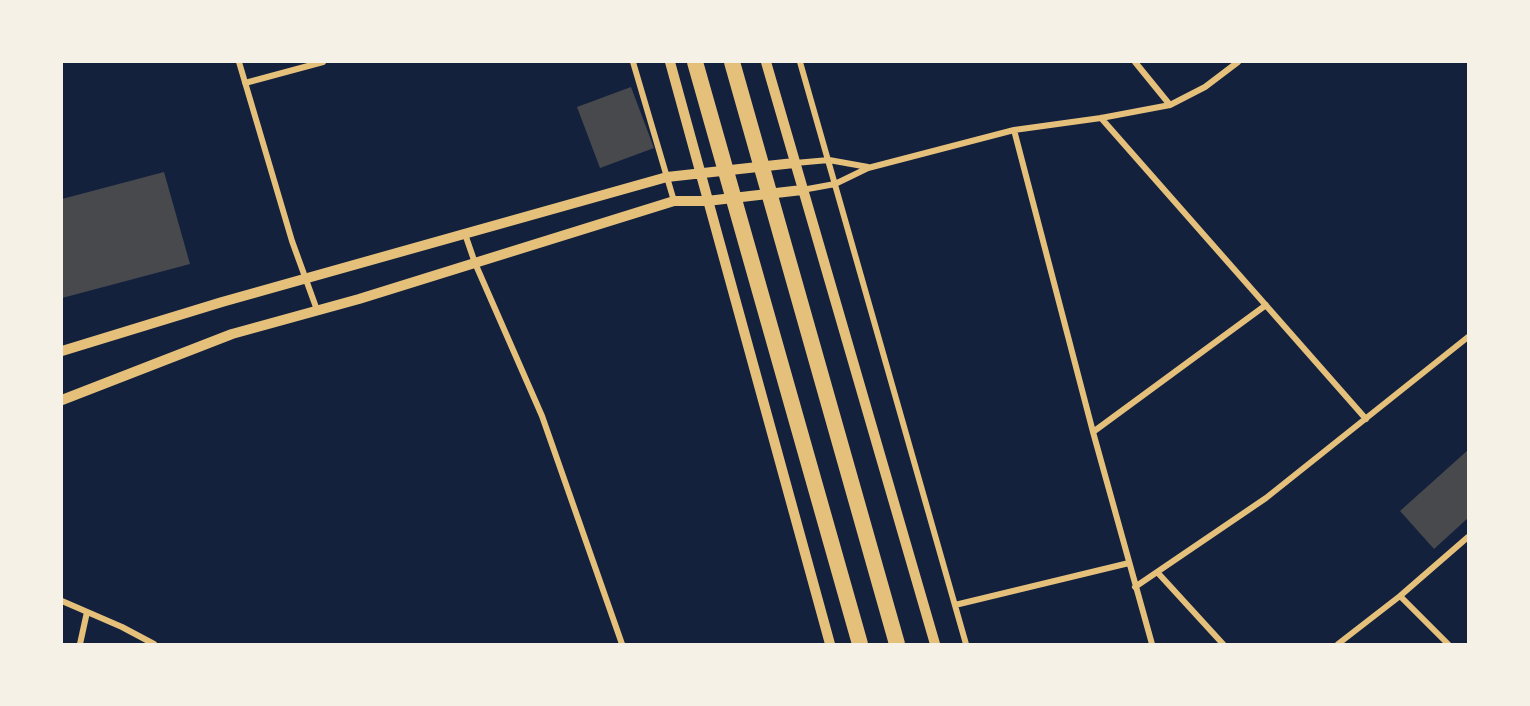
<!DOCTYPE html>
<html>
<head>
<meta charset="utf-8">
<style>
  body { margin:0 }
  #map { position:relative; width:1530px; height:706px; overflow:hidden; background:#14213d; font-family:Quicksand,sans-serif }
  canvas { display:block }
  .frame { position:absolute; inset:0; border:63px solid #f6f1e7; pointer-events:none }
</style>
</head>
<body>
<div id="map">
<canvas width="1530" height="706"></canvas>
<div class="frame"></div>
</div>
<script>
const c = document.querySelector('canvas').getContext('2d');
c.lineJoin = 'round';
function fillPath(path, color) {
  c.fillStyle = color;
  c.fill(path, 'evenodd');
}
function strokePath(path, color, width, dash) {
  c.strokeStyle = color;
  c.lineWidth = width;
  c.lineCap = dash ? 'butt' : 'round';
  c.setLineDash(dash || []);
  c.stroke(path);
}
fillPath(new Path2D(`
  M631,87l23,61 -54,20 -23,-61z
  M164,172l26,92 -128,34v-99z
  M1468,450v68l-34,31 -34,-38z`), '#48494c');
strokePath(new Path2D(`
  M239,62l53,179 25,69
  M633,62l41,139
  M800,62l166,582
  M1135,62l35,43
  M245,83l78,-21
  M1101,118l265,301
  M1014,130l79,302 59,212
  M795,163l34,-3 39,7
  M802,190l33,-6 33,-16 146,-38 87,-12 69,-13 35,-18 33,-25
  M465,234l10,29 67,153 80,228
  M1093,432l173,-127
  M1158,573l65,71
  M1135,587l131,-89 202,-161
  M1400,596l48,48
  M62,601l60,26 32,17
  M955,605l174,-42
  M80,644l7,-32
  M1338,644l62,-48 68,-59`), '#e5c07b', 6);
strokePath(new Path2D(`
  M670,62l160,582
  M766,62l169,582
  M62,351l160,-49 445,-125 127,-14
  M62,400l170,-66 127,-35 315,-98h33l95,-11`), '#e5c07b', 10);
strokePath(new Path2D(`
  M695,62l165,582
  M732,62l165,582`), '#e5c07b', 16);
</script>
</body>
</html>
